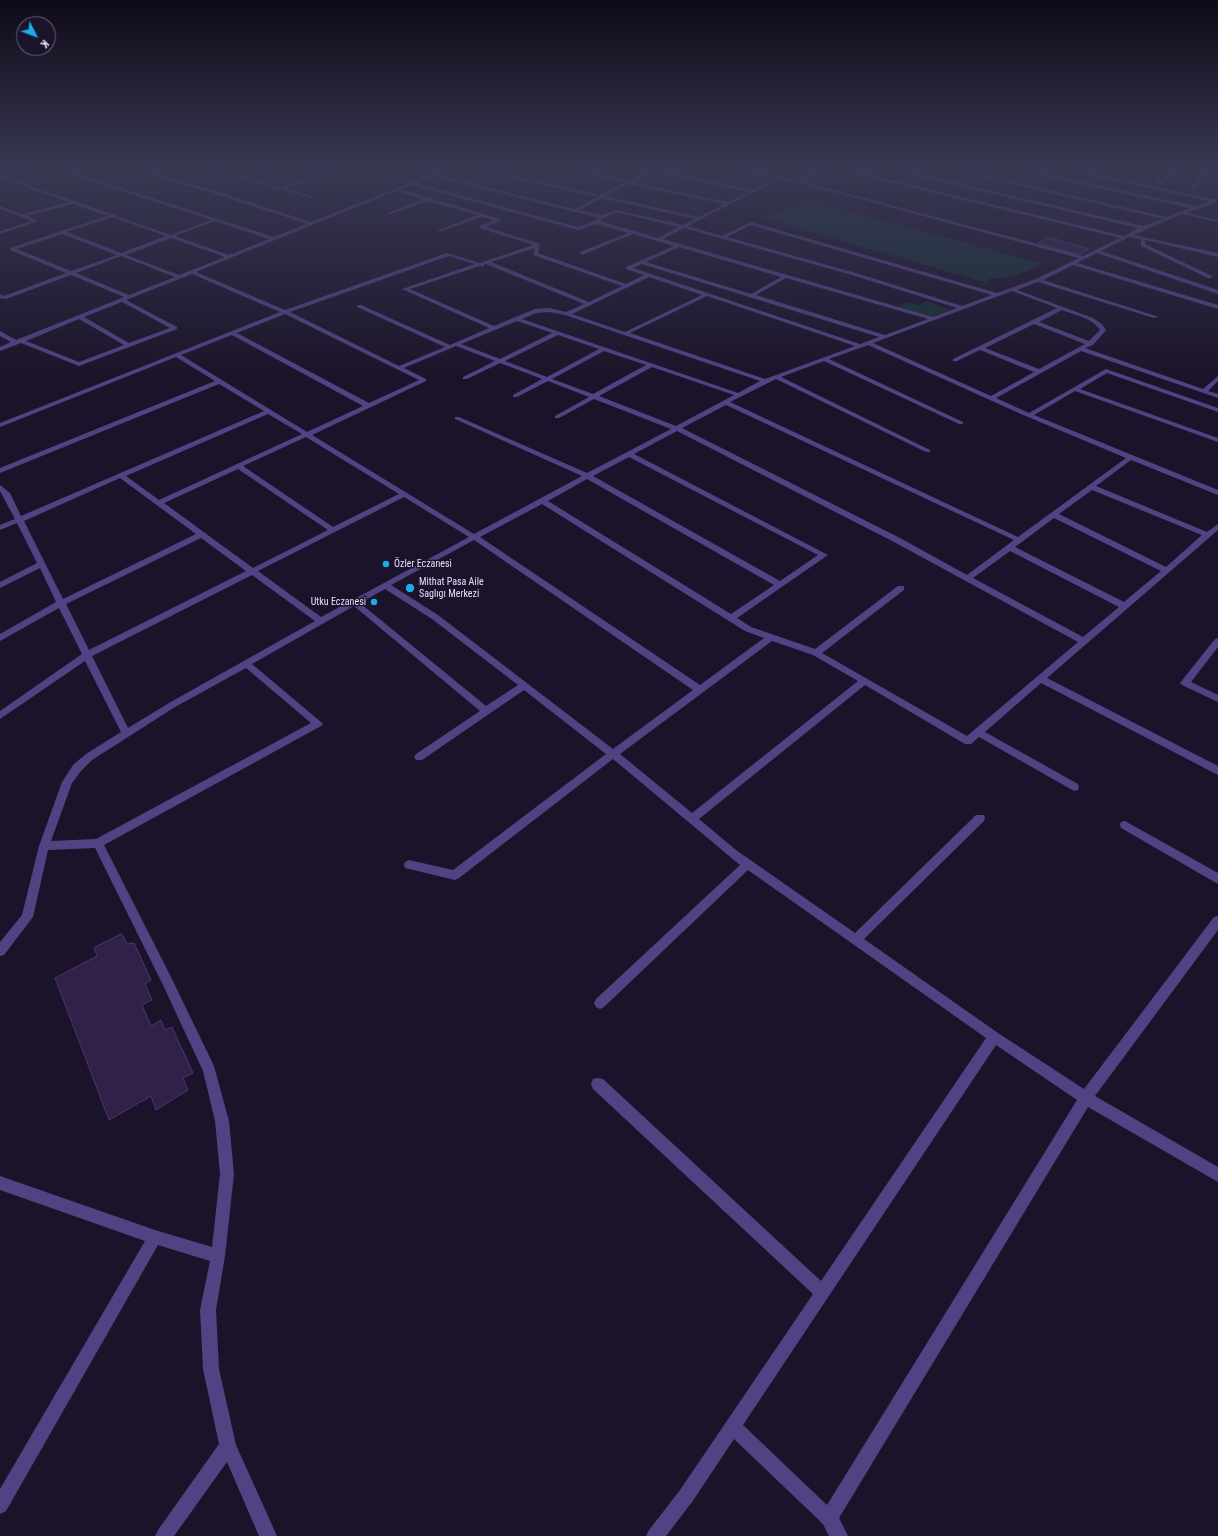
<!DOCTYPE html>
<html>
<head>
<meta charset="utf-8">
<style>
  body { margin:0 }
  #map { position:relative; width:1218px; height:1536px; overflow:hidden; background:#1b1329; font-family:"Roboto Condensed",sans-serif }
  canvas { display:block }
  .north { position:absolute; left:16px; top:16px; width:40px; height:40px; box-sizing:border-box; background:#1b1329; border:1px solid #6d647d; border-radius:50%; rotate:132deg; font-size:11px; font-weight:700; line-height:16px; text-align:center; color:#e7ddfc }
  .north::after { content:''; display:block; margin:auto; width:14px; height:18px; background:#19abec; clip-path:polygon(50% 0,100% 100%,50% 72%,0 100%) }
</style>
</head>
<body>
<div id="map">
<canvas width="1218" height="1536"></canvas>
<div class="north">K</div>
</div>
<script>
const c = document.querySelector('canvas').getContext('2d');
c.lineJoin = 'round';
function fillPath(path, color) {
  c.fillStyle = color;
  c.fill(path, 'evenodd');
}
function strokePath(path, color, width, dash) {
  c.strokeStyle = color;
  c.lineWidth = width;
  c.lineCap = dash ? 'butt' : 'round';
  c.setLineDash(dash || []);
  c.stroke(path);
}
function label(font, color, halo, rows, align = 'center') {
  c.font = font + ' "Roboto Condensed",sans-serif';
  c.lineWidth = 3;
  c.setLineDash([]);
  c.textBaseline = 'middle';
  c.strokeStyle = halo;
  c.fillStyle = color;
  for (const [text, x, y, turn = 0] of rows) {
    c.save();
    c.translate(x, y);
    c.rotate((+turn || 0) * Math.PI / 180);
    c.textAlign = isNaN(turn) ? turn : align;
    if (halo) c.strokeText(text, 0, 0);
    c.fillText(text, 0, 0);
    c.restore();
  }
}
fillPath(new Path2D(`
  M806,200l238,64 -33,13 -24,2 3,5 -226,-66z
  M927,301l24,9 -22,8 -33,-10 11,-6 13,3z`), '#162d32');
const building = new Path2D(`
  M1048,237l41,12 -10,6 -41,-12z
  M122,934l5,10 7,-1 17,37 -6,4 7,16 -10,5 9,21 10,-6 4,10 7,-3 21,46 -10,5 5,12 -32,20 -5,-14 -42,24 -54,-142 42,-22 -3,-8z`);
fillPath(building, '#312048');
strokePath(building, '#4e3472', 1);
fillPath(new Path2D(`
  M0,167h5l-5,2z
  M34,167h8l-35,11 105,36h4v2l55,19 40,-15 -163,-53h8l218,70 33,-13 -98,-32 -86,-25h8l82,23 98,32 113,-45 -39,-10c15,0 27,7 41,8 9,1 18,-8 28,-8l-17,8 138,34 22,-12 -133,-30h10l126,28 24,-12 -70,-16h10l64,14 20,-11 -11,-3 17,1 97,22 24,-11 -58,-12h11l71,14 16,-9 -19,-5 22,3 6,-3h14l286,69 14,-8 -258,-61h9l254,59 20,-7 -224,-52h9l219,50 23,-9 -190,-41h11l44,9 140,30 14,-5 -158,-34h10l152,32 5,-1 -1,4 -30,11 31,7v2l-36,-8 -48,21 84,18v4l-73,-17v4l67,32v2h-4l-67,-32v-7l-12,-2 -28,14 117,39v4l-121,-41 -20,10 141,42v4l-145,-44 -30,15 116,37 -5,1 -116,-36 -21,8 76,28 9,6 4,6 -13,15 -8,3 118,41 15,-13v5l-10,10 10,3v4l-137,-47 -85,47 33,15 77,-44 112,39v4l-111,-39 -27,16 138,49v4l-143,-51 -41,24 184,75v5l-87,-35 -35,26 111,46 11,-8v6l-171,148 171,88v9l-177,-92 -56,49 93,52 1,3 -1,3 -4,1 -95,-54 -8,7h-6l-100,-59 -166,134 37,31 119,83 121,-118h8l1,3 -1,3 -120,118 134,94 86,56 130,-172 4,-1v14l-123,166 123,71v15l-130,-75 -249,411 9,18h-19l-6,-12 -89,-85 -42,63 -26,34h-20l3,-6 31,-40 133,-196 -220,-205 -2,-5 2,-5 5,-1 5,1 218,202 165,-243 -238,-168 -144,137 -4,2 -4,-2 -2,-4 2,-4 144,-134 -127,-106 -154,119 -4,2 -50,-12 -1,-3 1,-3 4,-2 44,10 153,-116 -82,-64 -102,70h-6l-2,-3 2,-3 64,-43 -126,-105 -102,58 69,58 2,2 -2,2 -217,119 67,132 43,89 15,55 5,53 -9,82 -9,54 3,59 17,76 41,91h-18l-32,-74 -53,74h-19l3,-6 61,-86 -16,-75 -3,-59 10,-49 -52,-16 -152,266 -6,3v-25l145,-248 -145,-51v-14l155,54 57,17 8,-73 -5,-53 -12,-50 -40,-86 -68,-137 -47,2 -15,67 -29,38 -4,1v-14l22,-27 17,-69 23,-64 11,-17 13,-11 35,-22 -36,-71 -85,58v-8l82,-57 -23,-46 -59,33v-7l56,-32 -16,-34 -40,20v-6l37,-19 -20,-40 -17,7v-5l15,-6 -15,-28v-6l10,8 11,23 243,-105 -45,-27 -219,89v-5l215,-87 -39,-24 -176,70v-4l280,-111 -88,-38 -66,26 51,27v2l-98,37 -58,-23 -21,8v-4l11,-5 -11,-6v-5l16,9 108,-43 -53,-22 -65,24 -6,-1v-4l4,2 62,-23 -56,-23v-2l97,-32 -34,-12 -45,12 10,5 -38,13v-3l32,-10 -32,-12v-3l23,8 46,-12 -68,-24zM830,168h1l289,70 -37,18 -279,-74zM653,171l95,21 -20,10 -95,-20zM433,176l166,42 -4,3 -17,6 -163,-44zM779,179l21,4 279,75 -43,21 -39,14 -246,-71 -29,14 -34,-10zM629,184l95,20 -25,13 -94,-21zM411,185l167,45 19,-6 31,9 -48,19 2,3 51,-21 41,12 -48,21v2l18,6 -18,9 -88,-31 2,-9 -54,-17 14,-6v-2l-100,-30zM396,191l27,8 -35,14v2l40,-14 49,14 -38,15v2l43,-15 12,3 -14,6v2l53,17 -53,18 -33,-10 -162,57 -89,-38zM602,198l93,21 -12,6 -67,-15 -14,5 -23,-5zM616,212l63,15 -21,11 -58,-17 4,-3zM112,217l54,19 -45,17 -54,-21zM215,221l54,18 -40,16 -54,-19zM751,225l241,70 -30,11 -106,-33 -129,-36zM684,228l168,47 105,33 -24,9 -270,-78zM62,234l55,21 -46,16 -54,-22zM171,238l54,19 -46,18 -53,-20zM679,247l102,30 -30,17 -105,-32zM535,248l-2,7 89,31 -33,16 -98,-40zM121,256l54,21 -46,18 -53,-22zM449,256l26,8 -73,25 87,39 -39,17 -89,-40h-4v2l88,40 -46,19 -109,-54zM484,264h2l98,40 -18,8 -17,-4 -14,1 -41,17 -84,-37 70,-23h4zM642,264l237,73 -19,7 -227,-76zM649,277l53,18 -77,37 -53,-18zM786,278l142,41 -43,16 -129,-40zM1012,291l45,17 -104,51v2h4l23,-11 54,22 -43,24 -118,-53zM707,296l148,50 -90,33 -135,-46zM122,302l48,26 -41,15 -45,-26zM1062,310c12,5 31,8 38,20l-11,11 -50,-19zM549,312l16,3 195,66 -22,12 -216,-74 14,-6zM285,314l134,66 -50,23 -132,-70zM79,319l45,26 -45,17 -53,-21zM517,321l35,12 -52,26 -39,-15zM1034,324l51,20 -46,25 -54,-21zM232,335l131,71 -56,26 -126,-77zM558,335l41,14 -52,28 -42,-16zM868,345l153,69 105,44 -108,79 -288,-135 46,-23 150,73h4v-2l-149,-73 43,-16 135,63h4v-2l-134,-63zM456,346l39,15 -32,16v2h4l33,-16 42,16 -29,16v2h4l31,-16 41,16 -34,19v2h4l35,-19 77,30 -84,44 -128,-56h-4v2l127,57 -108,58 -162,-99 114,-54v-2l-22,-11zM604,351l42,14 -53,29 -41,-15zM652,367l82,28 -58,31 -77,-30zM726,405l288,135 -47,35 -67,-37 -218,-110zM268,414l34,20 -143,66 -33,-24zM677,431l217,111 184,100 -111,94 -145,-83 82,-63v-4h-6l-83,63 -64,-22 -14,-9 91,-63 -194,-101zM306,437l93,57 -66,33 -90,-61zM629,457l189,98 -38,26 -187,-105zM238,469l90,61 -75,38 -89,-65zM120,478l76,56 -133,65 -39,-78zM587,479l187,106 -43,29 -183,-113zM1092,490l110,45 -36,32 -107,-53zM404,497l65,40 -148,80 -63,-46zM542,504l203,127 19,7 -64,47 -220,-148zM1054,518l107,53 -37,31 -109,-55zM201,538l45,33 -157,79 -23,-46zM474,540l219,150 -80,59 -175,-134 -47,-30zM1010,551l109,56 -36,30 -110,-59zM252,575l63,46 -146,82 -41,25 -36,-72zM385,589l47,30 86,66 -32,21 -126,-103zM772,641l41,14 45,26 -166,132 -72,-59zM246,668l65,55 -215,116 -45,2 21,-58 9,-12 11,-11 83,-53zM996,1045l81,55 -250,405 -84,-80z
  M197,167c16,0 30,10 46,10 11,1 23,-10 36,-10l-30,12 33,9 53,-21h7l-56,22 28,7 -2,2z
  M1109,167h21l-5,4z
  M1174,167h5l-19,18h-4v-2z
  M1206,167h5l-17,22h-4z
  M1218,638v9l-27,35 27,13v7l-36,-17 -2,-2 35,-44z
  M1125,821l93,52v11l-97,-56 -1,-3 1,-3z`), '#524284');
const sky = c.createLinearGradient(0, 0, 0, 382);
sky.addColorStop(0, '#0f0a17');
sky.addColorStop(0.44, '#393954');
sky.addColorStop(1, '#39395400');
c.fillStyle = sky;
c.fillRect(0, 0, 1218, 382);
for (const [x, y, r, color] of [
  [386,564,4,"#19abec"],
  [410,588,5,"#19abec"],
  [374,602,4,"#19abec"]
]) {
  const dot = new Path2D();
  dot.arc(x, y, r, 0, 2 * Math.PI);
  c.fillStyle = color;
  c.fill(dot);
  strokePath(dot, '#1b1329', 1.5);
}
label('10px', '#e7ddfc', '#1b1329', [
  ["Özler Eczanesi",394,564],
  ["Mithat Pasa Aile",419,582],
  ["Saglıgı Merkezi",419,594],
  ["Utku Eczanesi",366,602,"right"]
], 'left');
</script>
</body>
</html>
